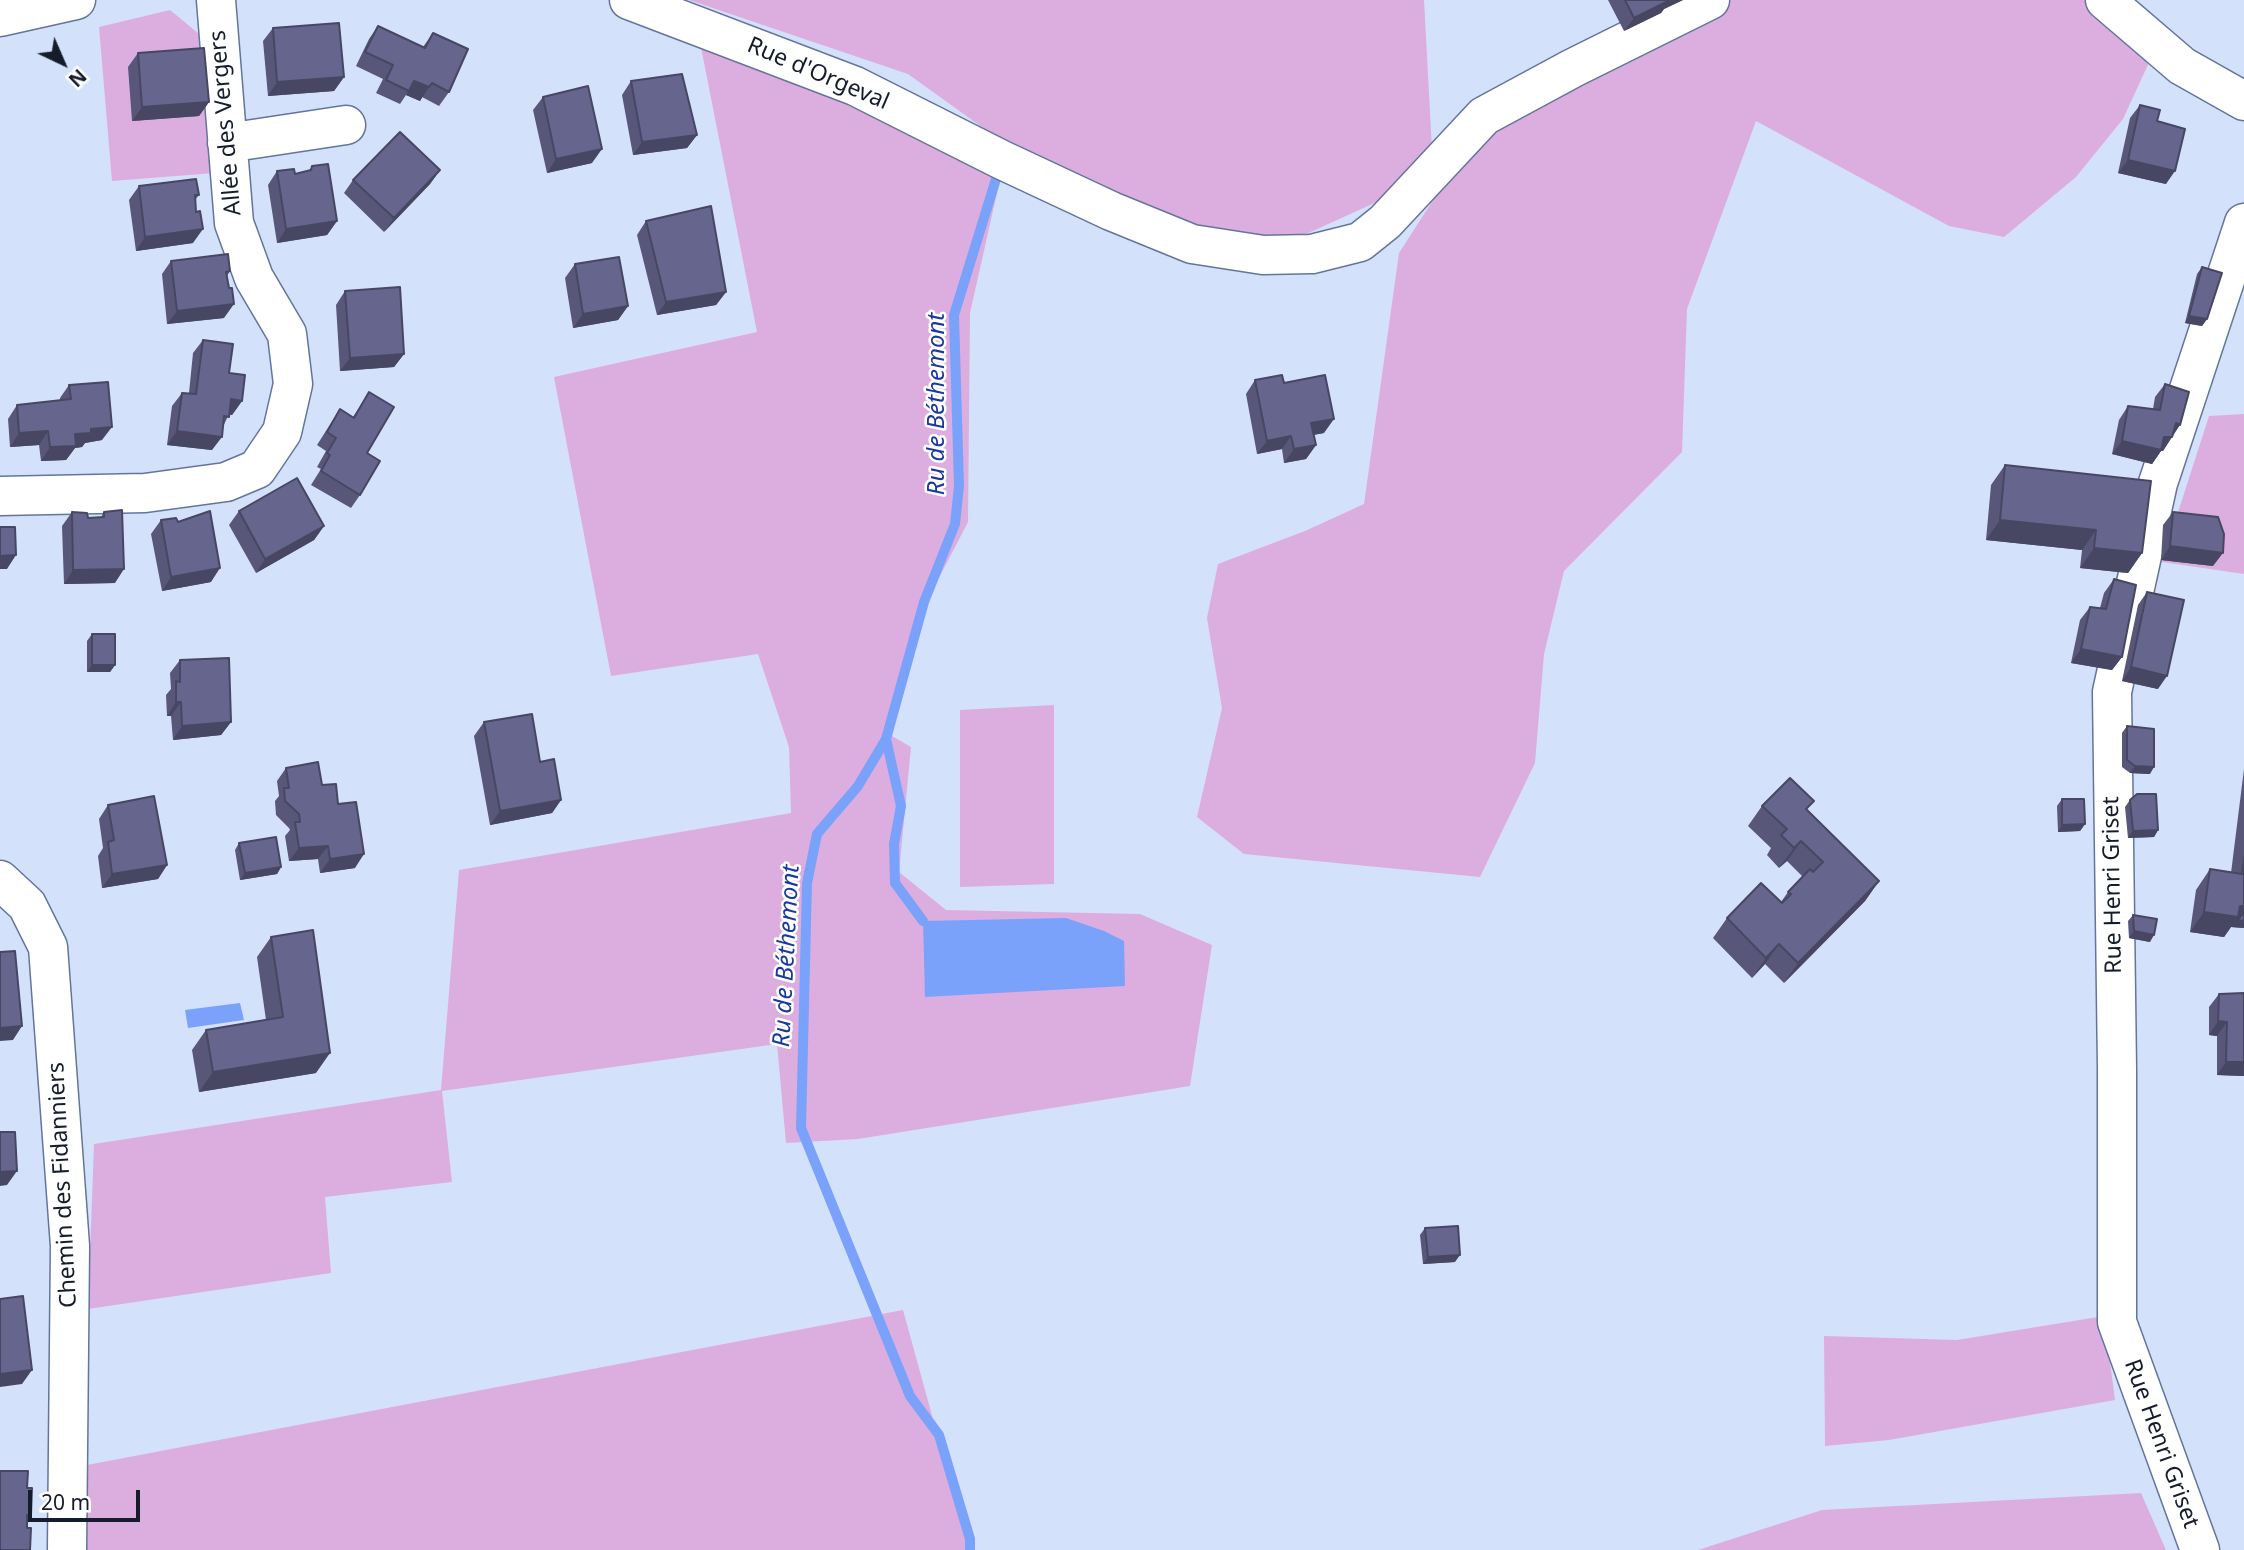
<!DOCTYPE html>
<html>
<head>
<meta charset="utf-8">
<style>
  body { margin:0 }
  #map { position:relative; width:2244px; height:1550px; overflow:hidden; background:#d4e1fa; font-family:"Noto Sans",sans-serif }
  canvas { display:block }
  .north { position:absolute; left:28px; top:28px; width:70px; height:70px; -webkit-text-stroke:5px #fff; paint-order:stroke; rotate:136deg; font-size:19px; font-weight:700; line-height:28px; text-align:center; color:#151c2b }
  .north::after { content:''; display:block; margin:auto; width:24px; height:32px; background:#151c2b; clip-path:polygon(50% 0,100% 100%,50% 72%,0 100%) }
  .scale { position:absolute; left:28px; top:1490px; width:112px; height:32px; box-sizing:border-box; border:4px solid #151c2b; border-top:0; padding-left:9px; font-size:21px; line-height:24px; white-space:nowrap; color:#151c2b; -webkit-text-stroke:5px #fff; paint-order:stroke }
</style>
</head>
<body>
<div id="map">
<canvas width="2244" height="1550"></canvas>
<div class="north">N</div>
<div class="scale">20 m</div>
</div>
<script>
const c = document.querySelector('canvas').getContext('2d');
c.lineJoin = 'round';
function fillPath(path, color) {
  c.fillStyle = color;
  c.fill(path, 'evenodd');
}
function strokePath(path, color, width, dash) {
  c.strokeStyle = color;
  c.lineWidth = width;
  c.lineCap = dash ? 'butt' : 'round';
  c.setLineDash(dash || []);
  c.stroke(path);
}
function label(font, color, halo, rows, align = 'center') {
  c.font = font + ' "Noto Sans",sans-serif';
  c.lineWidth = 5;
  c.setLineDash([]);
  c.textBaseline = 'middle';
  c.strokeStyle = halo;
  c.fillStyle = color;
  for (const [text, x, y, turn = 0] of rows) {
    c.save();
    c.translate(x, y);
    c.rotate((+turn || 0) * Math.PI / 180);
    c.textAlign = isNaN(turn) ? turn : align;
    if (halo) c.strokeText(text, 0, 0);
    c.fillText(text, 0, 0);
    c.restore();
  }
}
fillPath(new Path2D(`
  M689,0h735l8,150 -53,51 -117,53 -155,-37 -199,-143z
  M1720,0h364l68,56 -29,63 -47,58 -72,60 -55,-11 -193,-105 -69,188 -5,143 -118,119 -20,83 -9,109 -55,114 -236,-23 -47,-37 25,-109 -15,-90 11,-54 87,-33 59,-27 35,-251 89,-138z
  M170,10l34,28 11,135 -103,8 -13,-154z
  M699,37l302,138 -31,138 -2,209 -41,79 -42,131 26,15 -12,125 47,38 194,4 72,31 -22,141 -332,53 -72,4 -9,-99 -335,47 10,91 -127,15 6,76 -243,36 6,-165 347,-54 18,-220 332,-57 -2,-66 -31,-93 -147,22 -57,-299 203,-45z
  M2244,414v160l-82,-12 47,-146z
  M1054,705v179l-94,3v-177z
  M903,1310l66,240h-884l2,-85z
  M2104,1316l11,84 -226,40 -64,6 -1,-110 133,4z
  M2141,1493l25,57h-468l124,-40z`), '#dcaedf');
fillPath(new Path2D(`
  M1066,918l38,13 20,10 1,45 -200,11 -2,-76z
  M240,1003l4,17 -56,8 -3,-18z`), '#7aa2fb');
strokePath(new Path2D(`
  M886,739l15,67 -7,38 1,39 28,38
  M970,1550v-11l-31,-104 -29,-39 -109,-268 6,-245 10,-49 41,-48 28,-47 38,-137 31,-78 4,-38 -5,-171 46,-149`), '#7aa2fb', 10);
const minor = new Path2D(`
  M629,0l226,86 147,74 109,51 81,33 71,11 49,-1 48,-12 25,-20 99,-106 89,-48 137,-68
  M2105,0l77,66 62,35
  M0,17l76,-17
  M227,143l119,-18
  M0,496l145,-3 81,-11 31,-13 25,-37 11,-48 -6,-50 -33,-56 -20,-55 -18,-223
  M0,880l27,25 21,42 22,299 -3,304
  M2200,1550l-83,-228v-253l-5,-377 46,-209 86,-260`);
strokePath(minor, '#63759b', 41);
strokePath(minor, '#fff', 38);
fillPath(new Path2D(`
  M1608,0h75l-19,9 -3,4 -37,18z
  M378,26l45,21 10,-14 16,59 -10,14 -17,-9 -2,4 -14,-6 -6,9 -24,-11 7,-14 -27,-13 13,-27z
  M273,28l71,49 -10,14 -66,5 -5,-55z
  M138,53l71,49 -10,14 -67,5 -4,-54z
  M631,81l66,54 -10,13 -54,7 -11,-60z
  M543,97l49,66 -45,10 -14,-63z
  M2140,105l26,79 -48,-11 12,-55z
  M312,166l25,55 -10,14 -50,8 -9,-58 9,-14 18,3 14,-3z
  M440,170l-10,14 -46,48 -40,-39 9,-13z
  M139,186l60,9 -4,5 -2,43 -57,8 -7,-51z
  M646,221l80,71 -10,13 -59,10 -20,-80z
  M171,261l59,10 -3,5 -3,42 -57,6 -5,-50z
  M575,264l53,42 -10,14 -45,8 -8,-50z
  M2202,267l5,52 -5,7 -17,-3 12,-49z
  M345,291l59,63 -10,13 -54,4 -4,-66z
  M203,340l26,33 13,28 -10,14 -3,-1 -17,36 -45,-5 5,-39 10,-13h7l4,-40z
  M1255,380l29,3 40,50 -11,2 3,10 -10,14 -22,4 -2,-14 -25,5 -11,-60z
  M2165,384l8,50 -10,17h-2l-9,13 -40,-10 7,-34 9,-14 25,3 2,-12z
  M69,385l33,55 -17,3 -3,4 -7,1 -9,12 -25,1 -2,-16 -29,2 -2,-28 9,-14 43,-4v-3z
  M369,392l-2,61 -7,42 -9,13 -40,-23 10,-16 -4,-2 9,-16 -9,-6 14,-22 9,-14 13,8z
  M2005,465l137,88 -14,20 -48,-5 2,-18 -96,-10 5,-55z
  M239,511l85,15 -10,14 -58,33 -27,-48z
  M72,512l16,6 13,-1 3,-5 11,71 -51,1 -2,-58z
  M2173,512l40,54 -52,-6 2,-35z
  M161,520l50,62 -49,9 -11,-57z
  M2114,579l8,78 -10,13 -41,-7 9,-43 10,-13 10,1 4,-15z
  M2147,592l11,97 -36,-8 16,-76z
  M92,634l23,31 -5,7h-23v-31z
  M180,660l51,62 -10,13 -48,5 -2,-24h-4l-1,-21 5,-6 -1,-16z
  M484,722l56,40 21,38 -9,13 -62,12 -16,-89z
  M2127,726l23,48 -20,-1 -8,-6v-34z
  M286,768l36,17 16,19 17,64 -35,5 -2,-14 -29,2 -4,-25 5,-6 -1,-2 -13,-13 -1,-14 4,-5 -2,-15z
  M2244,769v159l-13,-1 -7,10 -34,-5 6,-42 14,-21 21,4z
  M2062,799l23,25 -5,7 -22,1 -1,-26z
  M2130,800l28,30 -4,7 -26,1 -3,-31z
  M108,805l59,60 -9,14 -56,9 -4,-32 5,-8 -4,-29z
  M1762,806l45,4 72,71 -14,20 -81,82 -19,-19 -13,14 -39,-40 14,-20 54,-16 7,-10 15,-15 -16,-16 -8,7 -12,-13 4,-7 -23,-22z
  M239,843l42,24 -4,7 -37,6 -5,-30z
  M2133,915l17,27 -21,-4 -1,-17z
  M271,937l45,136 -117,19 -7,-42 14,-20 60,-10 -9,-63z
  M2244,993v83l-27,-1v-39l-8,-1v-28l10,-13z
  M1425,1228l30,34 -32,2 -3,-29z`), '#585779');
fillPath(new Path2D(`
  M1670,0h13l-19,9 -3,4 -37,18 10,-13z
  M344,77l-10,14 -66,5 9,-14z
  M414,81l15,6 -9,14 -14,-6z
  M209,102l-10,14 -67,5 10,-14z
  M697,135l-10,13 -54,7 9,-13z
  M602,149l-10,14 -45,10 9,-14z
  M2128,160l47,11 -9,13 -48,-11z
  M440,170l-10,14 -46,48 10,-14z
  M337,221l-10,14 -50,8 9,-14z
  M203,229l-10,14 -57,8 9,-14z
  M726,292l-10,13 -59,10 9,-13z
  M234,304l-10,14 -57,6 10,-13z
  M628,306l-10,14 -45,8 10,-14z
  M2189,316l18,3 -5,7 -17,-3z
  M404,354l-10,13 -54,4 10,-13z
  M231,399l11,2 -10,14 -11,-2z
  M1334,419l-10,14 -22,4 9,-14z
  M2176,423l4,2 -17,26h-2l-9,13 -40,-10 10,-13z
  M112,427l-10,13 -17,3 -3,4 -7,1 -9,12 -25,1 9,-14 25,-13 16,-5z
  M48,431l-9,14 -29,2 9,-14z
  M177,431l45,6 -10,13 -45,-5z
  M1291,436l-9,13 -25,5 10,-13z
  M1316,445l-10,14 -22,4 10,-14z
  M2000,520l96,10 -14,20 -96,-10z
  M324,526l-10,14 -58,33 9,-14z
  M2170,546l53,7 -10,13 -52,-6z
  M2094,548l48,5 -14,20 -48,-5z
  M16,555l-9,14h-7v-13z
  M220,568l-9,14 -49,9 9,-14z
  M124,569l-9,14 -51,1 9,-14z
  M2081,649l41,8 -10,13 -41,-7z
  M92,665h23l-5,7h-23z
  M2131,667l36,9 -9,13 -36,-8z
  M176,702h5l-10,14h-4z
  M231,722l-10,13 -48,5 9,-14z
  M2135,766l19,1 -4,7 -20,-1z
  M561,800l-9,13 -62,12 10,-14z
  M2085,824l-5,7 -22,1 4,-7z
  M2158,830l-4,7 -26,1 5,-7z
  M1801,841l-14,20 -8,7 15,-20z
  M328,846l-10,13 -29,2 10,-13z
  M364,854l-9,14 -35,5 10,-14z
  M167,865l-9,14 -56,9 10,-14z
  M281,867l-4,7 -37,6 5,-7z
  M1879,881l-14,20 -81,82 14,-20z
  M2244,899v29l-13,-1 -7,10 -34,-5 14,-20z
  M2134,931l20,4 -4,7 -21,-4z
  M1779,944l-14,20 -13,14 14,-20z
  M2218,1021l9,1 -10,14 -8,-1z
  M22,1026l-9,14 -13,1v-13z
  M330,1053l-14,20 -117,19 14,-20z
  M2226,1062h18v14l-27,-1z
  M17,1171l-10,14 -7,1v-14z
  M1460,1255l-5,7 -32,2 5,-7z
  M32,1370l-10,14 -22,3v-13z`), '#474763');
const building = new Path2D(`
  M1625,0h45l-36,18z
  M339,23l5,54 -67,5 -4,-54z
  M378,26l47,22 8,-15 35,16 -19,43 -17,-9 -3,4 -15,-6 -5,10 -23,-11 7,-15 -28,-13z
  M204,48l5,54 -67,5 -4,-54z
  M682,74l15,61 -55,7 -11,-61z
  M588,86l14,63 -46,10 -13,-62z
  M2140,105l20,5 -3,11 28,8 -10,42 -47,-11z
  M400,132l40,38 -46,48 -41,-38z
  M328,164l9,57 -51,8 -9,-58 17,-2 1,5 16,-4 1,-4z
  M196,179l3,16h-4l1,17 4,-1 3,18 -58,8 -6,-51z
  M711,206l15,86 -60,10 -20,-81z
  M228,254l2,17 -4,1 3,16h3l2,16 -57,7 -6,-50z
  M619,257l9,49 -45,8 -8,-50z
  M2202,267l20,6 -15,46 -18,-3z
  M400,287l4,67 -54,4 -5,-67z
  M203,340l30,4 -4,29 16,2 -3,26 -11,-2 -2,18 -5,-1 -2,21 -45,-6 5,-38 14,1z
  M1282,375l2,8 41,-8 9,44 -23,4 5,22 -22,4 -3,-13 -24,5 -12,-61z
  M108,382l4,45 -21,2v4l-16,1 1,12 -26,1 -2,-16 -29,2 -2,-28 54,-6 -2,-14z
  M2165,384l24,8 -9,33 -4,-2 -4,14h-8l-3,13 -39,-9 6,-35 32,4z
  M369,392l25,15 -27,46 13,8 -20,34 -39,-24 9,-16 -3,-2 9,-15 -9,-6 13,-23 14,9z
  M2005,465l146,16 -9,72 -48,-5 2,-18 -96,-10z
  M297,478l27,48 -59,33 -26,-48z
  M122,510l2,59 -51,1 -1,-58 15,1 1,5 16,-1v-5z
  M210,511l10,57 -49,9 -10,-57 15,-2 2,4z
  M2173,512l45,5 6,17 -1,19 -53,-7z
  M0,527h15l1,28 -16,1z
  M2114,579l22,6 -14,72 -41,-8 9,-42 16,2z
  M2147,592l37,8 -17,76 -36,-9z
  M92,634h23v31h-23z
  M229,658l2,64 -49,4 -1,-24h-5v-21l4,1v-22z
  M532,714l8,48 14,-3 7,41 -61,11 -16,-89z
  M2127,726l27,3v38l-19,-1 -8,-6z
  M318,762l4,23 14,-1 2,20 18,-2 8,52 -34,5 -2,-13 -29,2 -4,-26h5l-1,-8 -14,-13 -1,-13h5l-3,-20z
  M1790,778l24,23 -8,8 73,72 -81,82 -19,-19 -13,14 -39,-40 34,-35 21,20 9,-9 -3,-2 22,-23 3,3 10,-10 -22,-21 -7,7 -13,-13 6,-6 -25,-23z
  M2137,794h19l2,36 -25,1 -3,-31z
  M154,796l13,69 -55,9 -4,-32 6,-2 -6,-35z
  M2062,799h22l1,25 -23,1z
  M276,837l5,30 -36,6 -6,-30z
  M2244,857v49h-4l-2,11 -34,-5 6,-43 32,5z
  M2244,912v9l-6,-1z
  M2133,915l24,4 -3,16 -20,-4z
  M313,930l17,123 -117,19 -7,-42 77,-13 -12,-80z
  M15,951l7,75 -22,2v-76z
  M2244,993v69h-18l1,-40 -9,-1 1,-27z
  M0,1132h15l2,39 -17,1z
  M1458,1226l2,29 -32,2 -3,-29z
  M23,1296l9,74 -32,4v-75z
  M0,1471h28l-1,17h5l-1,27h-4v13h4l-1,22h-30z`);
fillPath(building, '#66658d');
strokePath(building, '#474763', 2);
label('23px', '#151c2b', '#fff', [
  ["Rue d'Orgeval",818,74,23],
  ["Allée des Vergers",226,123,-95],
  ["Rue Henri Griset",2113,885,-91],
  ["Chemin des Fidanniers",63,1185,-93],
  ["Rue Henri Griset",2161,1444,70]
]);
label('italic 24px', '#173a9e', '#fff', [
  ["Ru de Béthemont",937,404,-90],
  ["Ru de Béthemont",787,956,-87]
]);
</script>
</body>
</html>
